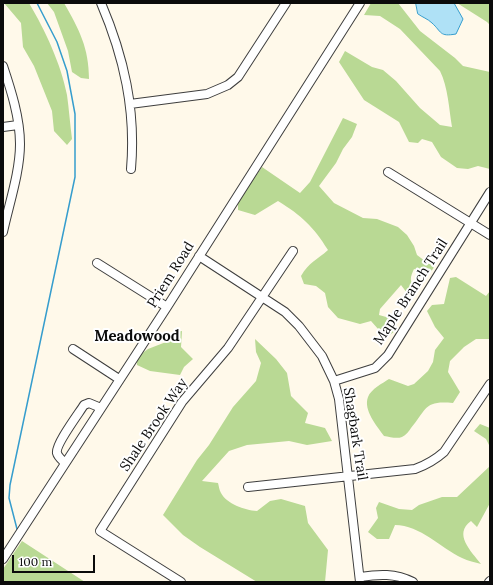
<!DOCTYPE html>
<html>
<head>
<meta charset="utf-8">
<style>
  body { margin:0 }
  #map { position:relative; width:493px; height:585px; overflow:hidden; background:#fff9ea; font-family:Lora,serif }
  canvas { display:block }
  .frame { position:absolute; inset:0; border:4px solid #0b0b0b; pointer-events:none }
  .scale { position:absolute; left:12px; top:555px; width:83px; height:18px; box-sizing:border-box; border:2px solid #0b0b0b; border-top:0; padding-left:5px; font-size:12px; line-height:14px; white-space:nowrap; color:#0b0b0b; -webkit-text-stroke:3px #fff; paint-order:stroke }
</style>
</head>
<body>
<div id="map">
<canvas width="493" height="585"></canvas>
<div class="frame"></div>
<div class="scale">100 m</div>
</div>
<script>
const c = document.querySelector('canvas').getContext('2d');
c.lineJoin = 'round';
function fillPath(path, color) {
  c.fillStyle = color;
  c.fill(path, 'evenodd');
}
function strokePath(path, color, width, dash) {
  c.strokeStyle = color;
  c.lineWidth = width;
  c.lineCap = dash ? 'butt' : 'round';
  c.setLineDash(dash || []);
  c.stroke(path);
}
function label(font, color, halo, rows, align = 'center') {
  c.font = font + ' Lora,serif';
  c.lineWidth = 4;
  c.setLineDash([]);
  c.textBaseline = 'middle';
  c.strokeStyle = halo;
  c.fillStyle = color;
  for (const [text, x, y, turn = 0] of rows) {
    c.save();
    c.translate(x, y);
    c.rotate((+turn || 0) * Math.PI / 180);
    c.textAlign = isNaN(turn) ? turn : align;
    if (halo) c.strokeText(text, 0, 0);
    c.fillText(text, 0, 0);
    c.restore();
  }
}
fillPath(new Path2D(`
  M4,3h25c16,27 32,61 38,92 2,14 3,29 5,44l-5,6 -13,-14 -2,-20 -18,-45 -11,-19 -2,-24z
  M47,3h17c15,26 25,45 25,76l-8,-1 -9,-6 -4,-21 -14,-39z
  M371,3h27l22,28 35,27 8,8 27,6v97l-12,-3 -10,3 -11,-1 -16,-11 -9,-15 -10,-3 -4,4 -9,-1 -10,-20 -35,-22 -25,-38 6,-11 27,16 11,3 13,11 24,27 20,17 12,2c-3,-18 -4,-40 -12,-56l-40,-42 -20,-13 -16,-1z
  M457,3h33v22l-3,-3z
  M343,118l14,6 -5,13 -9,12 -7,14 -17,23 15,17 29,15 14,1 21,8 9,8 7,11 3,9 12,9h6l-2,5 -5,5 -14,-5c-4,9 -5,12 2,19l-1,7 -5,2 -9,-12 -21,24 -1,6 18,5 -2,11 -9,7 -15,-17 -11,3 -22,-6 -10,-11 -3,-14 -9,-7 -12,-2 -3,-8c8,-14 16,-16 27,-26 -15,-24 -26,-34 -50,-49l-23,14 -17,-5v-9l24,-34 38,26 10,-11z
  M456,277l30,19 4,-5v48h-14l-12,8 -14,14 -2,11 12,20 -7,11c-29,-3 -26,6 -42,25 -2,3 -5,7 -9,9 -5,2 -12,0 -18,-1 -7,-10 -21,-26 -16,-39 3,-8 15,-14 21,-18l19,7 6,-2 14,-13 5,-9 2,-12 9,-12 -9,-11 -8,-16 5,-6 12,-1 6,-26z
  M182,331l-1,16 12,12 -9,8 -4,8 -30,-4 -13,-6v-8l11,-8 18,-7 10,-10z
  M255,339l21,20 11,14 4,23 17,17 -3,10 20,5 7,13 -25,4 -18,-4 -42,4 -18,6 -27,30 16,2c1,3 1,7 3,10 6,11 23,17 36,18l13,-10 11,-2 24,7 3,17 20,27 -3,32h-68l-57,-35 -17,-12 -20,-20 34,-55 12,-15 24,-38 23,-26 5,-18 -5,-11z
  M480,424l10,4v19l-4,-8 -12,-8z
  M490,466v37l-13,24 -6,-6c-18,13 0,30 10,43 -6,-2 -13,-3 -19,-6 -21,-10 -42,-33 -67,-33l-6,14h-12l-9,-7 10,-14 -2,-10 3,-6 20,7 13,1 7,-5 23,-8h15z
  M22,541l63,41h-82v-13z`), '#b9d994');
const water = new Path2D(`
  M416,3h38l9,16 -7,15c-17,3 -14,-2 -24,-11 -4,-4 -10,-6 -14,-9z`);
fillPath(water, '#afe1f6');
strokePath(water, '#369dcd', 1);
strokePath(new Path2D(`
  M17,529l-8,-31 1,-13 65,-308v-63l-8,-43 -10,-29 -20,-39`), '#369dcd', 1.5);
const minor = new Path2D(`
  M101,3c23,54 35,107 30,166
  M3,66c8,24 17,52 17,78 0,28 -11,60 -17,88
  M130,104l77,-10 21,-9 10,-8 48,-74
  M3,127l15,-2
  M388,172l102,63
  M199,256l86,56 14,14 23,30 12,25 5,18 21,183
  M97,263l70,44
  M73,349l46,30
  M334,381l41,-13 13,-13 102,-163
  M65,463c-3,-3 -7,-6 -8,-10 -2,-8 22,-40 27,-48l5,-2 12,5
  M248,487l167,-18c11,-4 20,-9 29,-17l46,-68
  M3,559l164,-252 193,-304
  M360,577c19,-3 35,-4 53,5
  M181,582l-81,-51 82,-129 46,-54 65,-97
  M489,582l1,-1`);
strokePath(minor, '#3e3e3e', 10);
strokePath(minor, '#fff', 8);
label('14px', '#0b0b0b', '#fff', [
  ["Priem Road",171,275,-58],
  ["Maple Branch Trail",411,292,-57],
  ["Shale Brook Way",154,425,-56],
  ["Shagbark Trail",355,434,81]
]);
label('bold 15px', '#0b0b0b', '#fff', [
  ["Meadowood",137,337]
]);
</script>
</body>
</html>
